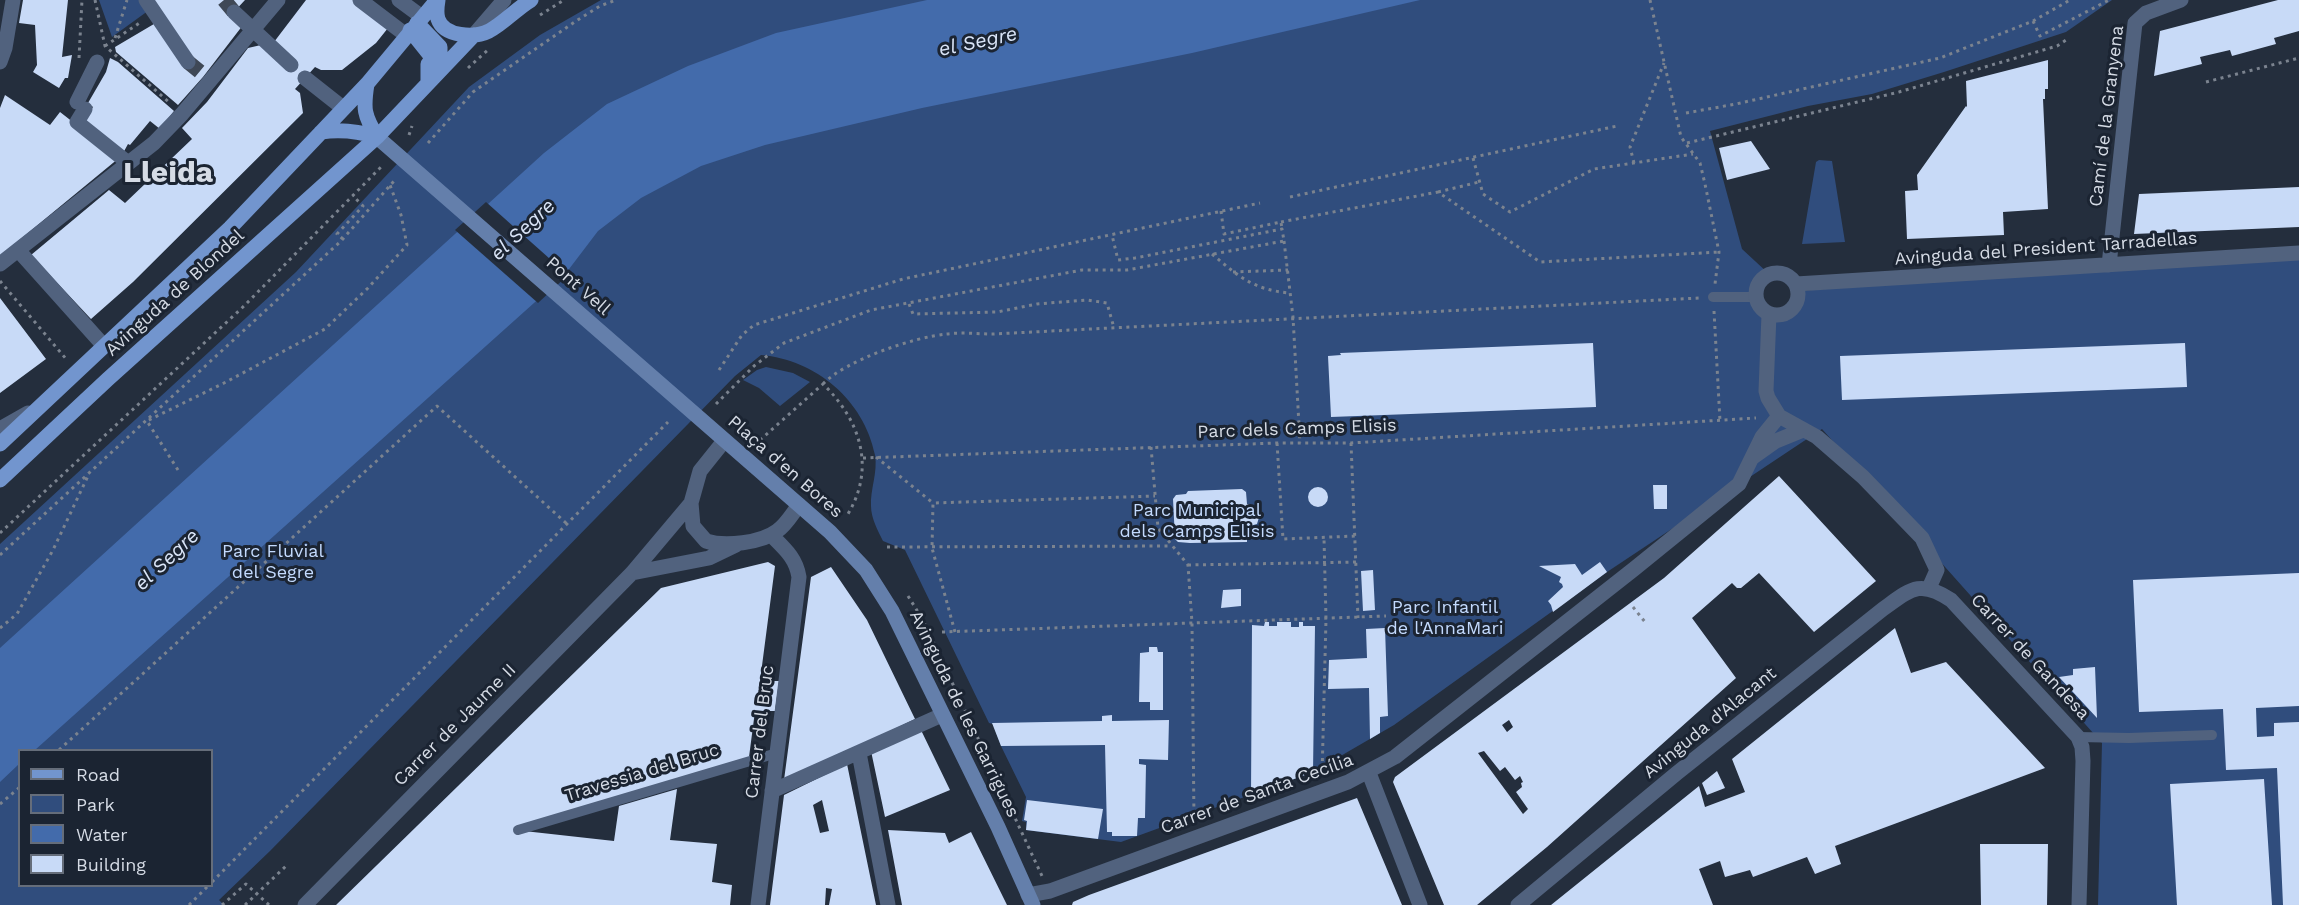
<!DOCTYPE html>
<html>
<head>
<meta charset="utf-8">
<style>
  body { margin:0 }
  #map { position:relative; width:2299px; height:905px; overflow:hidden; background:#242e3d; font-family:"Work Sans",sans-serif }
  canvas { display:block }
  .legend { position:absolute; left:18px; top:749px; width:195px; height:138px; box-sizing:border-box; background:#1b2432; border:2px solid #656d7a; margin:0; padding:8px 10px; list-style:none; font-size:18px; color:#d5dbe5 }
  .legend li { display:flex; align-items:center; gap:12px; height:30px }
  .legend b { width:30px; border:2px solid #656d7a }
</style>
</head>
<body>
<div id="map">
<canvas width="2299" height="905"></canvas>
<ul class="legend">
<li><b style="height:8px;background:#7295ce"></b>Road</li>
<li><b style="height:16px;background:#304d7d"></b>Park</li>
<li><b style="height:16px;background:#436bab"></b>Water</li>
<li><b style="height:16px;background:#c8daf7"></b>Building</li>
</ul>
</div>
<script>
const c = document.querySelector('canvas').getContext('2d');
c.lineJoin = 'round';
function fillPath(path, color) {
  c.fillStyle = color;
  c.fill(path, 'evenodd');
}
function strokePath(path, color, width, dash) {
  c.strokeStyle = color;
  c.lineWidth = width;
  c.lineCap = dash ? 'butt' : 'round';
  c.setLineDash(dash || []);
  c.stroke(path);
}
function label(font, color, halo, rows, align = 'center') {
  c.font = font + ' "Work Sans",sans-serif';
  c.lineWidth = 6;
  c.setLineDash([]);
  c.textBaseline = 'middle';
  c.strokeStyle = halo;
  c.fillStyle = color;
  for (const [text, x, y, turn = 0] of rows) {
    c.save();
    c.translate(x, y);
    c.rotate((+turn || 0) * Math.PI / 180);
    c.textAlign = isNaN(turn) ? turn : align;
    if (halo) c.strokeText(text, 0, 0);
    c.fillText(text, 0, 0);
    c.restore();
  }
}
fillPath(new Path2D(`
  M99,0h46l7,8 -40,29z
  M601,0h1511l-46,32 -122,40 -72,22 -64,12 -98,25 32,118 27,25c-44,26 28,68 29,17l501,-37v651h-201l4,-162 -280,-314 -215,143 -213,153 -81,47 -192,70 -95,-12v-8l-4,-1 4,-24 -25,-51 -8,-22 -4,-1 -84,-173 -22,-9c-5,-10 -12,-23 -12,-35 -1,-16 7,-34 4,-51 -11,-55 -59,-95 -114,-100l-26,21 -465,475 -51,49 5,5h-224v-361l296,-272 173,-185 71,-52zM20,750h192v136h-192z
  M1819,160l13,1 13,81 -43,2 14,-82z
  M766,367l27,6 17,9 -30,24 -21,-18 -16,-8 14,-10z`), '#304d7d');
fillPath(new Path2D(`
  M927,0h493l-228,53 -270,55 -157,37 -64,21 -60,32 -43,33 -35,46 -528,473h-15l-1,14 -19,18v-134l544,-495 63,-49 81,-38 88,-33z`), '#436bab');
fillPath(new Path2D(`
  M486,202l82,73 -30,28 -83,-73z`), '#242e3d');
fillPath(new Path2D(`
  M23,0h45l-6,57 10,-2 -4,23h-3l-6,10 -26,-16 4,-7 -2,-40 -16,-2z
  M151,0h94l-13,14 11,11 -40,52 -25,28 -62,-53 -1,-5 44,-26z
  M306,0h51l31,28 -12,15 -34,27h-21l-6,-3 -20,22 5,4 3,20 -170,169 -42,37 -60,-64 78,-65 16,13 67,-64 -10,-11 25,-26 41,-54 26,-6z
  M2278,0h21v31l-25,7 2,6 -44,12 -2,-6 -30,7 2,7 -48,12 6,-45z
  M110,58l8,4 56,49 -14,18 -10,-8 -20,24 -2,-1 -6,11 -40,-33 11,-15 -5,-4 18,-31z
  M2048,60v29h-3v10h-2l5,110 -45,3 1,23 -97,4 -2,-48 13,-1 -1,-15 49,-69 1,1 -1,-26z
  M5,95l45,30 10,-13 59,46 -119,98v-148z
  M1751,141l19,28 -43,11 -8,-32z
  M2299,187v40l-165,7 5,-40z
  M0,298l46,61 -46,34z
  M1593,343l3,64 -265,10 -3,-61 13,-1 -1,-2z
  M2185,343l2,44 -345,13 -2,-44z
  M1779,476l97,105 -62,51 -55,-59 -18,15h-4l-5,-5 -40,35 44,60 -189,169 -70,58h-33l-51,-123 2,-5 269,-199zM1509,720l4,7 -6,5 -5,-7zM1484,751l16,20 5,-4 10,13 5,-4 3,6 -2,1 1,4 -6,5 12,17 -5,5 -45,-61z
  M1653,485h14v24h-13z
  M1308 497a10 10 0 1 1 20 0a10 10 0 1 1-20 0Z
  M1242,489l4,3 1,12 10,3 3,7 -3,10 -7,2 -1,4h-2v12l-57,1 -12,-1 -3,-3 -2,-40 3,-4 10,-1 2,-3z
  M768,562l7,4 -15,115h19l-4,30h-20l-6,46 -170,51 -55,23 90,10 5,-35 58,-17 -7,51 47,4 -5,38 20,3 -2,20h-394l325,-317z
  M1600,562l7,10 -54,40 -2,-7 -3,-4 15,-14 -1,-3 -3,-2 2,-5 -22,-11 36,-2 7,11z
  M831,567l36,53 48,99 -128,62 -3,-1 27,-203z
  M1373,570l2,40 -12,1 -2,-40z
  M2299,573v133l-43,2 1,29 17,-1v-13l25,-1v183h-16l-6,-137 -51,2 -3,-61 -84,3 -6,-132z
  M1241,589v17l-20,2 2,-18z
  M1265,622h4v4h8v-4h14v5h8v-5h4v4h12l-2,146 -62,23 1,-170 12,1z
  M1385,628l3,88 -8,1v16l-10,6 -1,-51 -41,1 1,-29 38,-2 -1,-29z
  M1895,628l16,45 35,-11 99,106 -210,78 6,18 -26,10 -8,-17 -54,20 -3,-7 -25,7 -5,-16 -21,8 14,36h-162l148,-119 6,21 40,-15 -13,-33z
  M1149,647h8l1,5h5v58h-13v-8h-11l1,-49 9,-1z
  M2095,667l2,51 -38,-41 14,-2v-6z
  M1112,715v6l57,-1 -1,40 -29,-1v5l7,1 -1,53h-7l-1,18h-25v-4h-5l-2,-87 -104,1 -9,-23 110,-2v-5z
  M920,728l30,62 -65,27 -14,-66z
  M847,764l29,141h-47l3,-16 -6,-1 -1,17h-55l14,-110zM822,800l7,31 -9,2 -7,-28z
  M1717,771l8,17 -18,7 -5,-12z
  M2264,779l8,126h-95l-7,-121z
  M1357,798l45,107h-330l1,-3 16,-7z
  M1027,800l76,9 -5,30 -72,-9 1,-9 -3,-1z
  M888,830l57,3 4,10 22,-11 36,73h-105z
  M1980,844h68l-1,61h-66z`), '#c8daf7');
strokePath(new Path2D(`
  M224,0l10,12
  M188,62l16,13`), '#3f4856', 15, [15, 8]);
strokePath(new Path2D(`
  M95,0l10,46 65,57
  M1650,0l31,137 19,26 5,21 14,68 -4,32
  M540,15l24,-15
  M2033,21l7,15 69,-36
  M115,38l12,-38
  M105,46l36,-24
  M79,58l3,-58
  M468,68l22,-20
  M2206,82l93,-24
  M1686,113l50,-9 204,-46 93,-37 37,-21
  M409,135l3,-9
  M428,143l45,-51 103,-71 24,-15 16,-6
  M1687,143l212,-51 158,-46 12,-8
  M1473,158l10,36 27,18 84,-43 99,-15
  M1634,163l-4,-16 34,-84
  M1438,192l41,-10
  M1290,197l327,-71
  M1221,211l3,23 57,-12 1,7
  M1281,222l157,-30 102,70 179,-10
  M343,239l-6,-5 26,-28 -10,-10
  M1284,241l9,76 7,126
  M1212,254c27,23 42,36 78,39
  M1233,272l55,-2
  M0,281l67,79
  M909,304l4,10 84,-2 40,-8 50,-4 20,3 7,25
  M1714,311l6,110
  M719,370l23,-35 12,-10 149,-46 357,-76
  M823,384c23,-24 91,-47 124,-50 15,-2 31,0 46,0l706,-36
  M716,404l38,-38 30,-23 87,-33 211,-40h45l157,-29 -2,-12 -147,29 -17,2 -6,-25
  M760,440l63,-56c37,36 53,83 25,130
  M1277,443l6,96 72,-3
  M1351,443l7,175
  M1151,447l7,81 30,37 4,58 2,198
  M876,457l57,46
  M863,458l414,-15h74l405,-25
  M178,470l-31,-49 79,-39 99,-53 43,-41 39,-43 -6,-30 -11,-30
  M0,533l244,-227 138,-140
  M887,547l285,-1
  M0,555l341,-314 53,-60
  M1188,565l169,-3
  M908,596l15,24 119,256
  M1633,607l12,15
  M0,628l17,-14 36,-64 35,-74
  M942,632l444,-16
  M955,632l-23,-84 1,-45 222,-7
  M59,750l378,-344 129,117
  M1322,776l4,-157 -2,-81
  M0,804l20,-17
  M212,882l456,-460
  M189,905l19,-19
  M222,905l24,-21 23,21
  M245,905l41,-39`), '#7b838f', 3, [3, 4.5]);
strokePath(new Path2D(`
  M1713,297h43
  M2078,737l51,1 83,-3
  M518,830l259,-77`), '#51627e', 10);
strokePath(new Path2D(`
  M146,0l42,62
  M360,0l46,35
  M399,0l23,17
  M234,12l57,53
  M474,35l30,-35
  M0,62l5,-14 8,-48
  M305,78l38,30
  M77,102l20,-40
  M85,109l-8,13 50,40
  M18,250l86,96
  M0,264l154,-121 28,-29 96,-114
  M2109,265l26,-242 11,-10 35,-13
  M1756 294a21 21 0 1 1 42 0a21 21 0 1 1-42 0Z
  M1796,284l503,-31
  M1769,314l-3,77 2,7 11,18 38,21 46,40 59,61 15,32 -8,18
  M0,429l28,-16
  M724,441l-24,30 -9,32 2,23 13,15c19,6 55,2 71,-10 9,-6 15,-17 22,-26
  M1752,458l24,-17 27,-11
  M632,573l77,-15 27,-13
  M859,753l29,152
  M1369,773l51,132
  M772,791l170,-76
  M1028,895l22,-4 298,-109 47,-25 239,-188 105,-85 23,-47 17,-21
  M305,905l327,-332 59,-70
  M758,905l41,-328c-3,-19 -14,-28 -28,-42
  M1518,905l159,-132 206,-164c28,-20 37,-30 68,-9l127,137 4,10 1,14 -4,144`), '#51627e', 15);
strokePath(new Path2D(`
  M377,137l453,395 36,38 26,41 106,216 35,78`), '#647fab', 15);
strokePath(new Path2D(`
  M438,0c-1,6 -2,13 0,19 6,18 37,19 51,12 15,-8 27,-22 42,-31
  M417,23l23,24v5l-12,12v18
  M410,30l28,35
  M367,84c-4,25 -3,31 10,53
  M321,132c21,-3 37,-1 56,5
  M0,444l230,-216 137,-144 70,-84
  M0,480l108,-101 269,-242 97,-102`), '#7295ce', 15);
label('18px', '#d5dbe5', '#1b2432', [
  ["Camí de la Granyena",2107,116,-83],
  ["Avinguda del President Tarradellas",2046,249,-4],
  ["Pont Vell",578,286,41],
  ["Avinguda de Blondel",175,293,-42],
  ["Parc dels Camps Elisis",1297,429,-2],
  ["Plaça d'en Bores",785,467,41],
  ["Carrer de Gandesa",2030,657,47],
  ["Avinguda de les Garrigues",964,714,64],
  ["Avinguda d'Alacant",1710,723,-39],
  ["Carrer de Jaume II",455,725,-45],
  ["Carrer del Bruc",760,732,-83],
  ["Travessia del Bruc",642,773,-17],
  ["Carrer de Santa Cecília",1257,794,-20]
]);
label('18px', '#c3dafe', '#1b2432', [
  ["Parc Municipal",1197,511],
  ["dels Camps Elisis",1197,532],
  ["Parc Fluvial",273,552],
  ["del Segre",273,573],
  ["Parc Infantil",1445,608],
  ["de l'AnnaMari",1445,629]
]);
label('italic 20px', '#dae5f8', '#1b2432', [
  ["el Segre",978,42,-12],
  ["el Segre",523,230,-43],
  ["el Segre",167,560,-43]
]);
label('bold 30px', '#d5dbe5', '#1b2432', [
  ["Lleida",168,173]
]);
</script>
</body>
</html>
